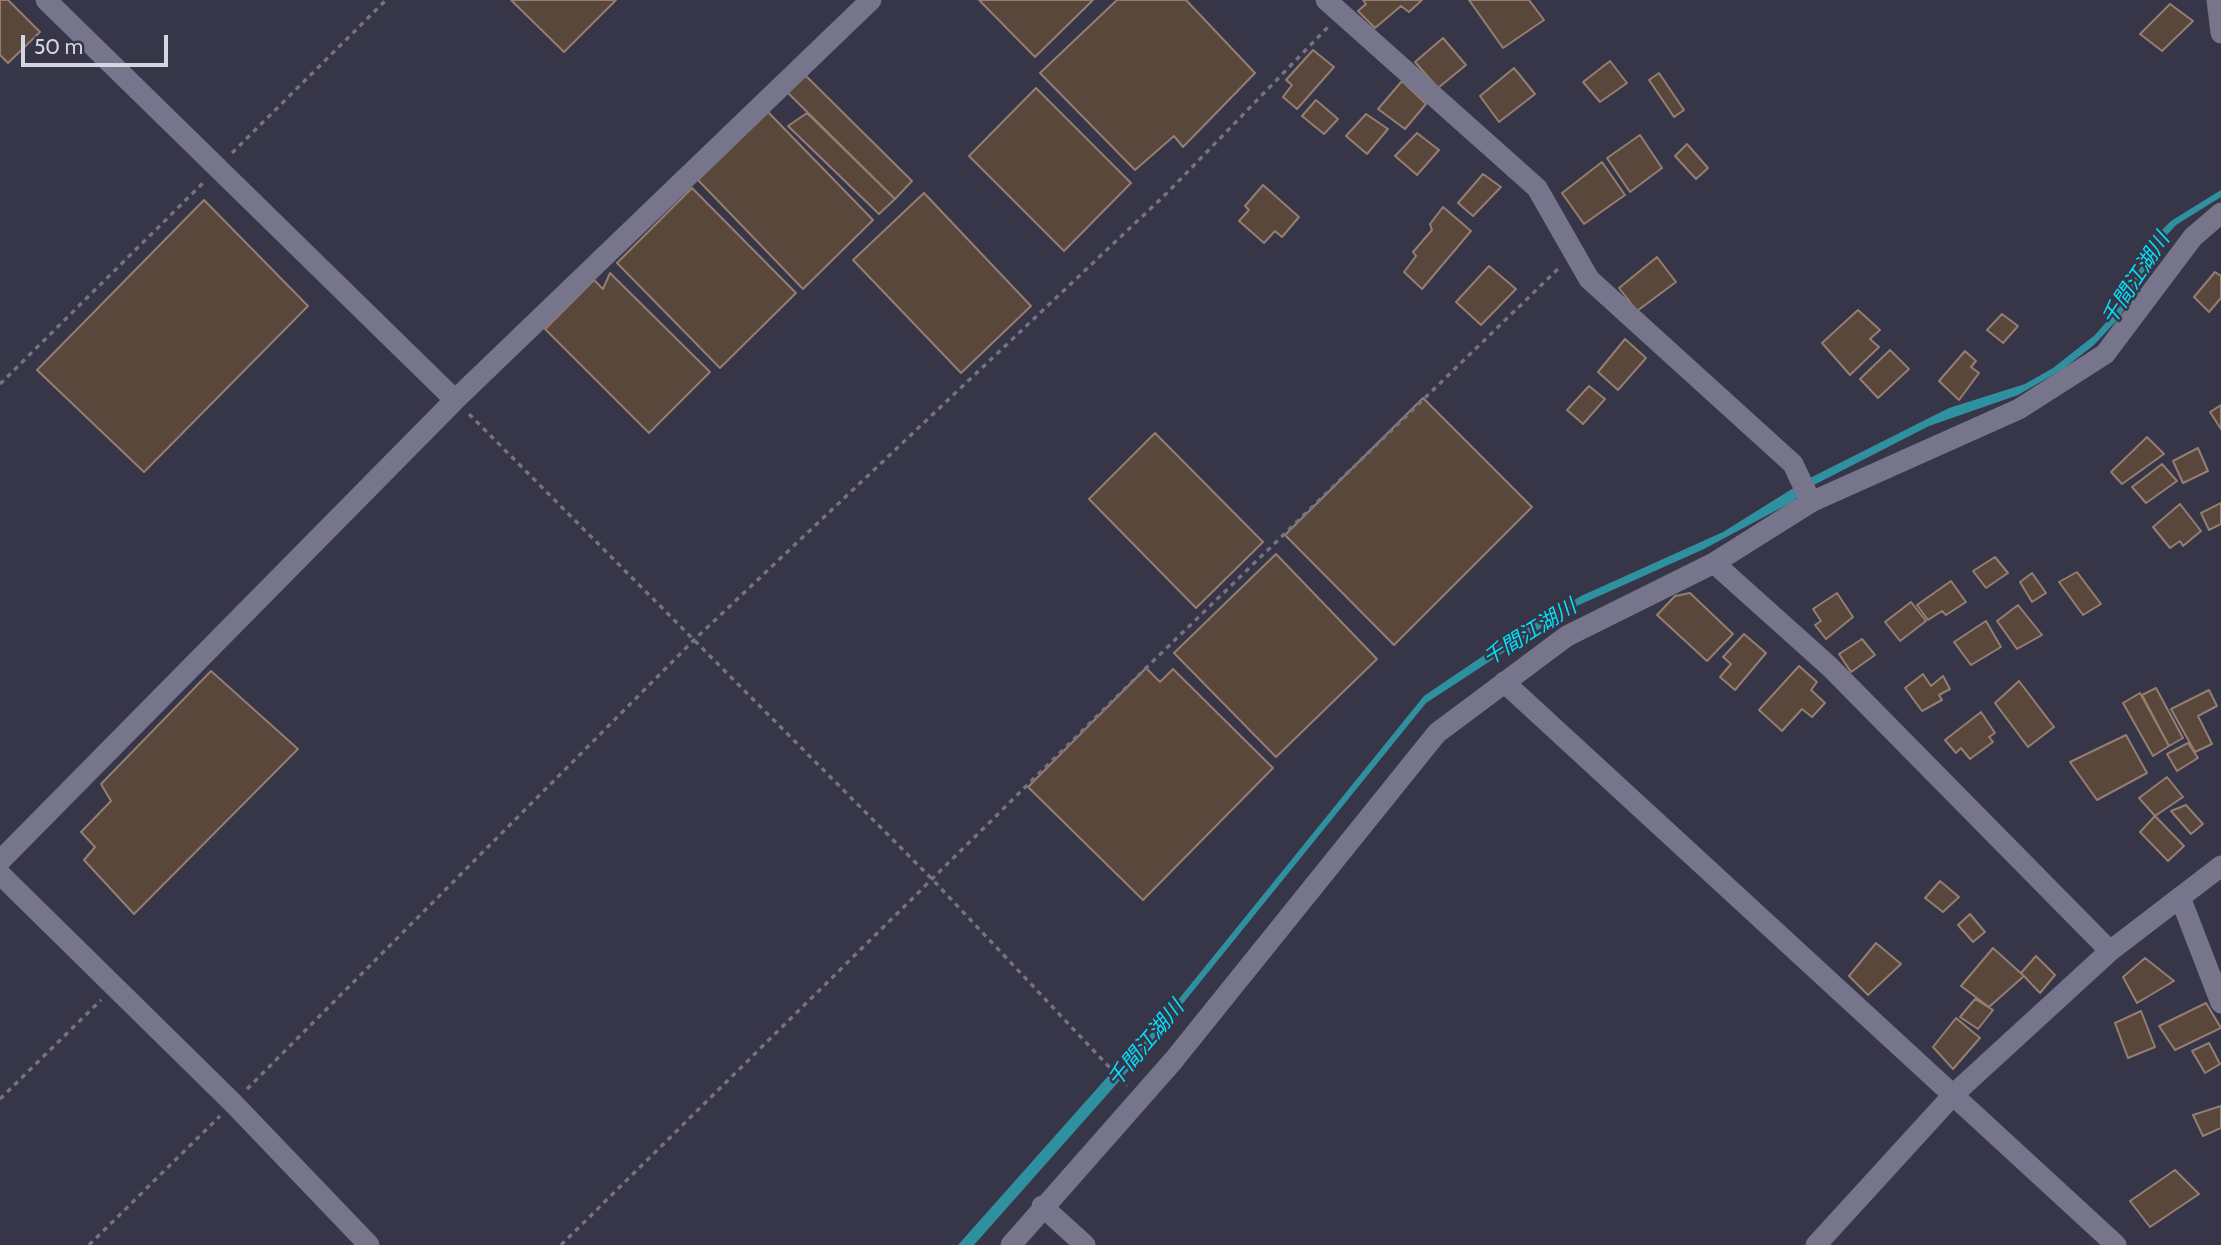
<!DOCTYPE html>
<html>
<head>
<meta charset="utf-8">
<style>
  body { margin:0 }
  #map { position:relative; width:2221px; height:1245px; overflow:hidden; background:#373548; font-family:Cabin,sans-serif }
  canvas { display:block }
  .scale { position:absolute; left:21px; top:35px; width:147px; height:32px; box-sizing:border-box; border:4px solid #d6d6e2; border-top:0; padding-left:9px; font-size:21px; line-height:24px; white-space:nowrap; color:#d6d6e2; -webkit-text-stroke:5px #373548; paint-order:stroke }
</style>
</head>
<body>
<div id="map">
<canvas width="2221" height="1245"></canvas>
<div class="scale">50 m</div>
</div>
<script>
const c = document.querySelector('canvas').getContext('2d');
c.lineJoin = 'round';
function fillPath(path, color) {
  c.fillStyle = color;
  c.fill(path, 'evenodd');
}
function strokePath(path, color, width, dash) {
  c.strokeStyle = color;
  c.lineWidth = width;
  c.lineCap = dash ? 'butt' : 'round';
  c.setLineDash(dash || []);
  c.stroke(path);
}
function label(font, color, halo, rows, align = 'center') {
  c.font = font + ' Cabin,"Noto Sans JP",sans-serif';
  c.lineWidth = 5;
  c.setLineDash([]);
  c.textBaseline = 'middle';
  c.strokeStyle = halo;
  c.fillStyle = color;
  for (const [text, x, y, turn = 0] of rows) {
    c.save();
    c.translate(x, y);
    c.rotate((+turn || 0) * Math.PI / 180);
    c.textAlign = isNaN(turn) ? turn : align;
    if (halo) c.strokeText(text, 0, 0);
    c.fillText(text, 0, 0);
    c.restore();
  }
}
fillPath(new Path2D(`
  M2221,190v7l-45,28 -10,11 -47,82 -25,27 -31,24 -45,26 -89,31 -119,61 -18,15 -88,47 -134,60 -144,94 -297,367 -155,175h-16l152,-171 5,4 309,-382 84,-57 73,-43 142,-64 85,-53 119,-60 22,-11 76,-24 28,-16 42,-33 25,-29 38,-72 13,-13z`), '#2f91a0');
const building = new Path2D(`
  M0,0h8l32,32 -32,31 -8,-8z
  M511,0h105l-52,52z
  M979,0h114l-58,57z
  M1117,0h69l69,73 -72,74 -9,-11 -39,34 -95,-97z
  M1363,0h59l-13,12 -8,-6 -26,22 -17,-17 8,-7z
  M1469,0h60l15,20 -41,28z
  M2170,4l23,17 -31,30 -22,-17z
  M1443,38l23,27 -28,23 -23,-26z
  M1313,50l21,17 -37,42 -14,-12 9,-12 -6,-5z
  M1610,61l17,22 -27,19 -17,-20z
  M1514,68l21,26 -36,28 -19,-26z
  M1659,73l25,37 -10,7 -25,-37z
  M804,74l108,107 -17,18 -114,-113z
  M1402,81l24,23 -21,25 -27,-20z
  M1036,88l95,95 -67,68 -95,-95z
  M1316,100l22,19 -14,15 -22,-18z
  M768,112l105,108 -70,69 -105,-109z
  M807,113l88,86 -16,15 -91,-88z
  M1366,114l22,15 -21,25 -21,-18z
  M1417,133l22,17 -22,25 -22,-19z
  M1640,135l22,33 -32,24 -23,-34z
  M1687,144l21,24 -12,11 -21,-23z
  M1602,162l23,33 -41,29 -22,-31z
  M1483,174l18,13 -28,29 -15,-13z
  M1263,185l36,32 -17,20 -7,-6 -11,12 -25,-22 10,-11 -4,-4z
  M692,188l104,105 -76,75 -103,-105z
  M924,193l107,113 -70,67 -108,-113z
  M204,200l104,106 -164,166 -107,-102z
  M1443,207l28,24 -49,58 -18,-17 12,-16 -3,-4 19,-22 -2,-6z
  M1657,257l19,25 -39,29 -18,-23z
  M1489,266l27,23 -35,36 -25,-23z
  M2215,272l6,4v22l-12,14 -15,-15z
  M610,273l100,99 -61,61 -104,-104 49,-49 9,9z
  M1858,310l22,20 -10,9 9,8 -29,28 -28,-32z
  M2002,314l16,12 -15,17 -16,-13z
  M1625,339l21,19 -28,32 -20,-18z
  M1890,350l19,19 -31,29 -18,-19z
  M1965,351l11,10 -5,6 8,6 -20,27 -20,-19z
  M1589,386l16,13 -22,25 -16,-14z
  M1423,398l109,109 -138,138 -109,-110z
  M2221,405v24l-11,-17z
  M1155,433l108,109 -67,66 -107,-109z
  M2147,437l17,17 -42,30 -11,-12z
  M2198,448l10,23 -25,12 -10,-22z
  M2162,464l15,17 -31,22 -14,-16z
  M2221,503v21l-12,6 -8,-17z
  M2180,504l21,27 -18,15 -3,-5 -10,7 -17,-21z
  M1276,554l101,105 -101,98 -102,-104z
  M1995,557l13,16 -22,15 -13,-17z
  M2077,572l24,32 -18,11 -24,-33z
  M2032,573l14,20 -14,9 -12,-20z
  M1951,581l15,21 -20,13 -4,-4 -14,9 -11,-15z
  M1690,593l43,41 -26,27 -50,-46 18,-19z
  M1837,593l16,24 -27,22 -11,-14 6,-4 -8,-12z
  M1911,602l15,19 -26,20 -15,-19z
  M2018,605l24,30 -25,14 -20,-28z
  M1986,621l15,26 -30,18 -17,-23z
  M1744,634l22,19 -31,37 -15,-13 11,-13 -8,-7z
  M1862,639l13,16 -24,17 -12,-18z
  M1799,666l18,16 -6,8 14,13 -13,14 -10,-8 -20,22 -23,-21z
  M1146,668l14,14 13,-13 100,99 -130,132 -115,-113z
  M211,671l87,78 -164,165 -50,-54 11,-13 -14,-15 30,-31 -10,-17z
  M1923,674l8,12 12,-10 7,13 -11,6 3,5 -20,11 -17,-23z
  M2019,681l35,46 -26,20 -33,-44z
  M2156,688l27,50 -14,8 -27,-51z
  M2209,690l8,16 -19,10 14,28 -17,8 -24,-43z
  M2140,693l29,53 -16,10 -30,-53z
  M1981,712l14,21 -6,4 4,5 -23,17 -9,-11 -5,5 -11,-13z
  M2126,735l21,38 -50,27 -27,-38z
  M2188,743l10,15 -21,13 -10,-17z
  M2167,777l16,20 -28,19 -16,-18z
  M2186,805l17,19 -12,10 -20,-23z
  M2155,816l29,30 -16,15 -28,-29z
  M1940,881l19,16 -16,15 -18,-14z
  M1970,914l15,18 -12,10 -15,-17z
  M1876,943l25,21 -33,31 -19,-19z
  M1993,948l31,28 -35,31 -28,-21z
  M2036,956l19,19 -15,18 -19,-20z
  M2145,958l29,23 -37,22 -14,-26z
  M1975,999l18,11 -15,19 -18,-12z
  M2206,1003l15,25 -46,22 -16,-24z
  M2141,1011l14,36 -27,11 -13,-35z
  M1956,1018l24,20 -27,31 -20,-22z
  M2209,1043l11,21 -15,9 -13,-22z
  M2221,1106v22l-18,8 -10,-21z
  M2175,1170l24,24 -49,33 -20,-26z`);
fillPath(building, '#5a473c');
strokePath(building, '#947e72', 2);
strokePath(new Path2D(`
  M232,153l154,-153
  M0,384l205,-203
  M469,414l463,465 195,207
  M247,1089l447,-449 473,-447 161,-166
  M0,1099l101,-99
  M89,1245l131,-129
  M561,1245l585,-577 414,-401`), '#747383', 3.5, [5, 5]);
strokePath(new Path2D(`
  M46,0l409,400
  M1326,0l211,188 52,91 204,185 18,38
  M1714,563l116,104 280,284
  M1504,682l612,563
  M0,861l455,-461 416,-400
  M0,874l233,229 136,142
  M2180,897l41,106
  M1042,1206l43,39
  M1011,1245l162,-184 264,-328 130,-97 147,-73 97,-61 208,-93 86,-55 88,-117 28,-24
  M1816,1245l138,-151 156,-143 111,-85`), '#76758b', 21);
strokePath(new Path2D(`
  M2217,0l4,33`), '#76758b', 21);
label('italic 21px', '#01e1fb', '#373548', [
  ["千間江湖川",2136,279,-57],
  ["千間江湖川",1530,633,-32],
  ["千間江湖川",1146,1044,-50]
]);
</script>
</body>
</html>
